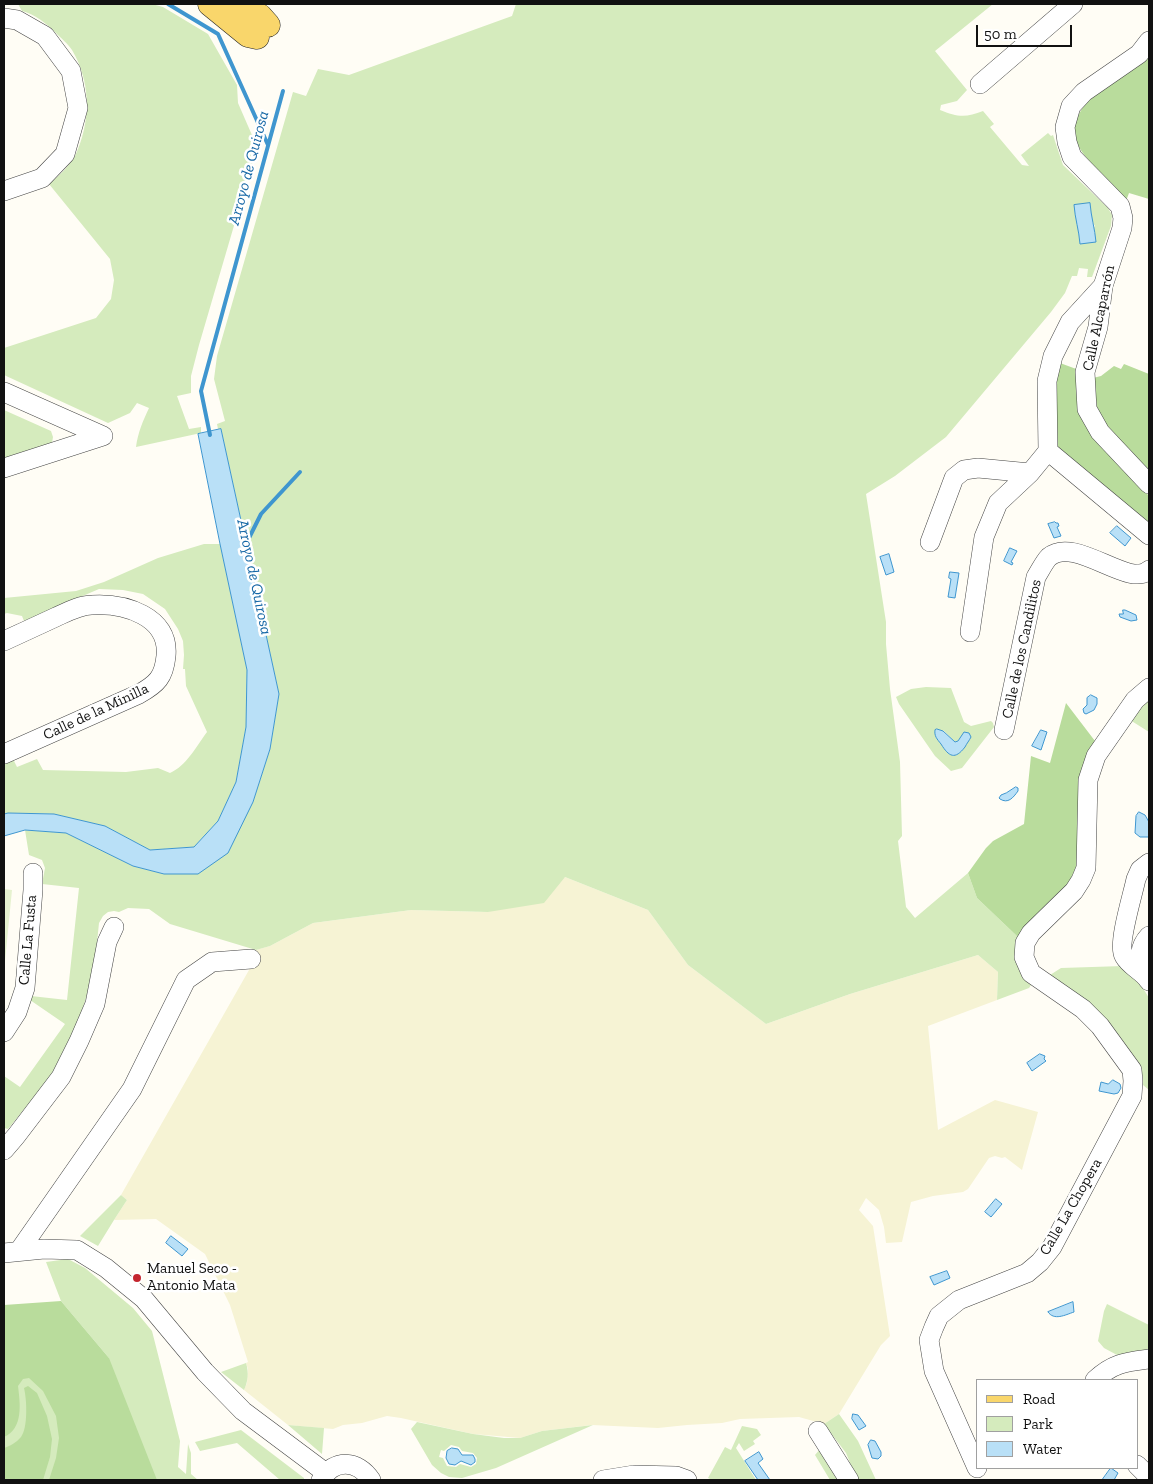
<!DOCTYPE html>
<html>
<head>
<meta charset="utf-8">
<style>
  body { margin:0 }
  #map { position:relative; width:1153px; height:1484px; overflow:hidden; background:#fffdf5; font-family:"Zilla Slab",serif }
  canvas { display:block }
  .frame { position:absolute; inset:0; border:5px solid #111; pointer-events:none }
  .legend { position:absolute; left:976px; top:1379px; width:162px; height:90px; box-sizing:border-box; background:#fff; border:1px solid #a0a0a0; margin:0; padding:6px 9px; list-style:none; font-size:15px; color:#111 }
  .legend li { display:flex; align-items:center; gap:10px; height:25px }
  .legend b { width:25px; border:1px solid #a0a0a0 }
  .scale { position:absolute; left:976px; top:25px; width:96px; height:22px; box-sizing:border-box; border:2px solid #111; border-top:0; padding-left:6px; font-size:15px; line-height:18px; white-space:nowrap; color:#111; -webkit-text-stroke:4px #fff; paint-order:stroke }
</style>
</head>
<body>
<div id="map">
<canvas width="1153" height="1484"></canvas>
<div class="frame"></div>
<ul class="legend">
<li><b style="height:6px;background:#f9d66b"></b>Road</li>
<li><b style="height:14px;background:#d5ebbd"></b>Park</li>
<li><b style="height:14px;background:#b9e0f7"></b>Water</li>
</ul>
<div class="scale">50 m</div>
</div>
<script>
const c = document.querySelector('canvas').getContext('2d');
c.lineJoin = 'round';
function fillPath(path, color) {
  c.fillStyle = color;
  c.fill(path, 'evenodd');
}
function strokePath(path, color, width, dash) {
  c.strokeStyle = color;
  c.lineWidth = width;
  c.lineCap = dash ? 'butt' : 'round';
  c.setLineDash(dash || []);
  c.stroke(path);
}
function label(font, color, halo, rows, align = 'center') {
  c.font = font + ' "Zilla Slab",serif';
  c.lineWidth = 5;
  c.setLineDash([]);
  c.textBaseline = 'middle';
  c.strokeStyle = halo;
  c.fillStyle = color;
  for (const [text, x, y, turn = 0] of rows) {
    c.save();
    c.translate(x, y);
    c.rotate((+turn || 0) * Math.PI / 180);
    c.textAlign = isNaN(turn) ? turn : align;
    if (halo) c.strokeText(text, 0, 0);
    c.fillText(text, 0, 0);
    c.restore();
  }
}
fillPath(new Path2D(`
  M565,877l83,33 40,55 78,59 84,-30 128,-39 20,17 -1,28 -69,26 10,104 57,-30 43,12 -16,58 -17,-13 -3,1 -7,-2 -6,2 -21,31 -5,3 -30,4 -22,6 -9,40 -16,1 -2,-16 -5,-17 -13,-12 -7,12 14,16 17,110 -9,9 -42,69 -15,10 -25,-7 -59,2 -18,4 -35,2 -29,3 -66,-3 -50,6 -22,7 -47,-4 -72,-16 -14,-2 -25,7 -19,2 -10,4 -45,-4 -44,-35 3,-7 1,-14 -2,-6 2,-1 -18,-57 -25,-51 -49,-35 -42,1 13,-20 -6,-5 128,-225 7,-20 14,-4 43,-23 98,-13 77,2z`), '#f6f3d4');
fillPath(new Path2D(`
  M18,4h134l11,3 45,27 29,51 1,18 17,39v12l-56,191 -8,31v17l-14,3 12,33 12,-2v6l-65,14c2,-15 7,-26 13,-39l-12,-5 -7,10 -22,10 -104,-48v-27l92,-30 15,-19 3,-19 -4,-21 -61,-75c11,-9 24,-21 29,-35 13,-32 12,-69 -6,-99 -4,-6 -11,-12 -16,-17 -9,-9 -21,-19 -34,-22z
  M516,4h477l-58,47 32,39 -10,11 -16,4 -1,5c17,7 26,8 43,1l11,13 -4,3 32,38 7,1 -8,-11 27,-22 3,3 2,-1 10,30 45,43 4,7 -1,11 -19,51h-5l1,-8 -9,-1 -2,8h-5l-7,17 -14,19 -105,125 -51,39 -29,18 20,128v22l4,45 10,73 2,74 -4,5 8,66 9,11 53,-45 9,25 42,40 15,43 -5,7 -32,12 1,-28 -20,-17 -128,39 -84,30 -78,-59 -40,-55 -83,-33 -21,26 -56,9 -77,-2 -98,13 -43,23 -14,4 -86,-26 -21,-15 -21,-1 -9,4 -5,-1 -6,1 -5,4 -4,7 -3,29 -5,30 -11,35 -11,27 -18,32 -43,53 -4,-1v-52l16,11 45,-63 -35,-24 1,-4 36,4 12,-112 -37,-4 3,-16 -3,-8 -13,-5 -4,-25 41,3 67,33 31,8 89,-72 17,-53 9,-55 -58,-265h-3l-1,-5 8,-3 -11,-42 3,-23 76,-264 13,4 12,-27 31,6 163,-59zM1091,220l4,6 -15,18 -1,-17z
  M4,410l47,21 2,6 -1,6 -48,16z
  M204,544h16l27,126 -1,57 -10,55 -18,39 -24,26 -44,3 -45,-24 -51,-12 -46,-1 -4,1v-51l9,-4 4,8 20,-8 6,11 83,2 32,-4 12,5c16,-7 26,-26 37,-41l-21,-46 -1,-17h-2l1,-14 -1,-14 -5,-12 -13,-20 -22,-15 -20,-4 -24,-1 -75,32 -2,-5 -15,-3 -3,1v-16l72,-7 28,-9 54,-24z
  M926,687l25,1 13,34 7,4 20,-5 2,2 1,4 -32,41 -11,3 -16,-15 -36,-52 -3,-7 15,-8zM943,730l12,12 3,-1 2,-3 -7,18z
  M1149,695v37l-19,-12z
  M1123,966l12,9 14,23v92l-6,-5v-8l-4,-10 -89,-92 11,-7z
  M121,1195l6,5 -13,20 -16,26 -18,-10z
  M68,1259l17,9 48,40 19,23 28,110 -2,26 8,7 2,-30 3,9v21l7,6h-194v-136l105,14 -48,-57 -15,-39z
  M1107,1304l42,21v25l-32,5 -13,-7 -6,-7 6,-30z
  M246,1363c3,9 2,19 -2,27l-23,-18z
  M839,1414l19,27 18,39h-19l-11,-27 -22,-29z
  M417,1422l56,12 31,4h16l22,-7 51,-6 -97,43 -34,10 -13,-1 -8,-4 -9,-8 -21,-36zM451,1445l8,2 3,4 11,2 4,5 -1,6 -5,3 -11,-3 -4,3 -9,-1 -4,-8 -4,-1 2,-7 3,1z
  M288,1425l36,3 -2,26z
  M742,1426l15,3 4,6 -8,6 2,3 -11,7 -5,-8 -3,5 20,32h-44l-4,-2 17,-31 6,3z
  M241,1430l63,48v2h-24l-43,-37 -37,8 -5,-9z
  M820,1449l19,31h-9l-15,-25z`), '#d5ebbd');
fillPath(new Path2D(`
  M1149,55v144l-20,-6 -3,8c-6,-7 -11,-15 -18,-21 -13,-14 -38,-33 -33,-55 2,-9 7,-17 13,-24z
  M1060,363l19,7 13,66 57,60v27l-90,-75 -3,-5v-66z
  M1124,364l25,10v100l-43,-50 -9,-17 -4,-29 8,-2 13,-10 7,3z
  M1066,703l29,38 -16,121 -11,22 -33,32 -16,22 -42,-40 -9,-25 18,-25 7,-7 31,-17 7,-68 19,7z
  M61,1301l48,57 48,122h-108l7,-22 3,-20 -3,-22 -13,-25 -14,-13 -6,1 -5,7c2,17 6,42 -14,51v-132z
  M28,1386l9,7 10,23 5,23 -2,18 -7,23h-39v-32c6,-2 12,-5 17,-11 7,-9 6,-37 3,-49z`), '#b9dc9c');
fillPath(new Path2D(`
  M4,889l8,1 -7,71h-1z`), '#e6f2cf');
const water = new Path2D(`
  M1090,203c1,14 5,26 6,39l-16,2c-1,-14 -5,-25 -6,-39z
  M221,429l58,265 -9,55 -17,53 -25,51 -30,21h-34l-31,-8 -67,-33 -41,-3 -21,6v-22l4,-1 46,1 51,12 45,24 44,-3 24,-26 18,-39 10,-55 1,-57 -27,-126 -22,-110z
  M1055,522l1,1h2l1,3 -2,1 4,9 -7,2 -6,-14z
  M1117,526l14,12 -6,8 -15,-13z
  M1010,548l7,3 -6,11 2,1 -1,2 -8,-4z
  M889,554l5,18 -8,3 -6,-18z
  M950,572l9,1 -4,25 -7,-1 3,-18 -2,-1z
  M1123,610h2l11,5 1,5 -6,1 -11,-4 -1,-3h4z
  M1091,695l6,3v6l-3,6 -8,4 -2,-1 -1,-4 4,-4v-7z
  M937,729l6,2 12,11 3,-1 6,-9 5,1 2,4c-2,4 -4,6 -6,10 -10,13 -16,10 -24,-3 -4,-5 -7,-8 -6,-14z
  M1041,730l6,2 -6,18 -9,-4z
  M1016,787l2,1v3c-5,7 -10,13 -18,8l-1,-1 2,-3 5,-2z
  M1139,812l6,3 4,7v15h-9l-5,-4 1,-17z
  M1040,1054l5,2 -1,3 2,2 -14,10 -5,-8z
  M1113,1080l7,4 1,4 -3,5 -4,1 -15,-3 2,-9 7,2z
  M996,1199l6,5 -11,13 -6,-5z
  M171,1236l17,13 -6,7 -16,-13z
  M947,1271l3,7 -16,7 -4,-8z
  M1073,1302l1,10c-9,3 -20,9 -26,0z
  M853,1414l5,1 8,11 -7,4 -7,-11z
  M871,1440l4,1 6,11v4l-3,3 -6,-1 -4,-13z
  M452,1448l6,1 4,6h11l2,4v3l-4,3 -10,-4 -6,4 -6,-1 -3,-6 1,-7z
  M759,1452l4,7 -5,4 12,17h-12l-13,-19z
  M1111,1468l7,5 -4,7h-9l-2,-1z`);
fillPath(water, '#b9e0f7');
strokePath(water, '#3f96cf', 1);
strokePath(new Path2D(`
  M168,4l50,30 50,111
  M210,435l-9,-44 82,-300
  M245,546l16,-32 39,-42`), '#3f96cf', 4);
const minor = new Path2D(`
  M4,18l13,2 28,16 26,35 7,37 -13,46 -23,24 -38,13
  M1149,41l-10,13 -55,38 -13,14 -6,21 2,15 5,15 48,49 3,12 -1,10 -19,58 -5,41 -13,45 2,37 13,23 49,52
  M980,84l93,-80
  M1103,286l-33,36 -17,34 -6,25 1,70 101,84
  M4,392l99,44
  M4,468l99,-32
  M930,542l24,-64 10,-8 14,-2 52,5
  M970,632l14,-95 14,-34 32,-30 18,-22
  M4,641c17,-8 35,-16 52,-24 11,-5 24,-12 36,-12 32,-2 78,11 74,51 -2,21 -9,28 -27,38l-135,60
  M1004,730l32,-153c4,-6 8,-15 13,-20 26,-22 80,32 100,13
  M1149,863l-9,7 -4,9c-3,15 -19,66 -12,77 6,11 19,15 25,25
  M1144,974c-3,-15 -7,-25 5,-38
  M4,1032l13,-20 8,-24 8,-98v-17
  M4,1150l12,-14 45,-59 18,-36 16,-37 12,-62 7,-15
  M19,1251l113,-162 54,-109 26,-18 39,-3
  M4,1253l40,-4 33,1 29,18 38,31 61,73 38,39 83,62
  M1095,1380c18,-17 31,-18 54,-21
  M818,1431l31,49
  M1137,1465l12,12
  M977,1468l-43,-97 -5,-31 5,-13 5,-11 20,-16 68,-27 13,-11 12,-15 80,-151 1,-15 -1,-11 -32,-44 -17,-17 -52,-36 -7,-16 1,-14 6,-10 43,-42 7,-11 5,-12 2,-88 8,-24 39,-56 14,-12
  M321,1480c13,-22 37,-20 50,0
  M603,1480l31,-5 42,1 11,4`);
const major = new Path2D(`
  M210,4l38,31 9,2
  M239,4l21,12 8,9`);
strokePath(minor, '#444', 20);
strokePath(major, '#222', 25);
strokePath(minor, '#fff', 19);
strokePath(major, '#f9d66b', 24);
for (const [x, y, r, color] of [
  [137,1278,5,"#c4262e"]
]) {
  const dot = new Path2D();
  dot.arc(x, y, r, 0, 2 * Math.PI);
  c.fillStyle = color;
  c.fill(dot);
  strokePath(dot, '#fff', 2);
}
label('15px', '#111', '#fff', [
  ["Calle Alcaparrón",1099,318,-78],
  ["Calle de los Candilitos",1022,649,-78],
  ["Calle de la Minilla",96,712,-25],
  ["Calle La Fusta",28,940,-85],
  ["Calle La Chopera",1071,1207,-60]
]);
label('15px', '#111', '#fff', [
  ["Manuel Seco -",147,1269],
  ["Antonio Mata",147,1286]
], 'left');
label('italic 16px', '#1768a6', '#fff', [
  ["Arroyo de Quirosa",249,168,-75],
  ["Arroyo de Quirosa",254,577,78]
]);
</script>
</body>
</html>
